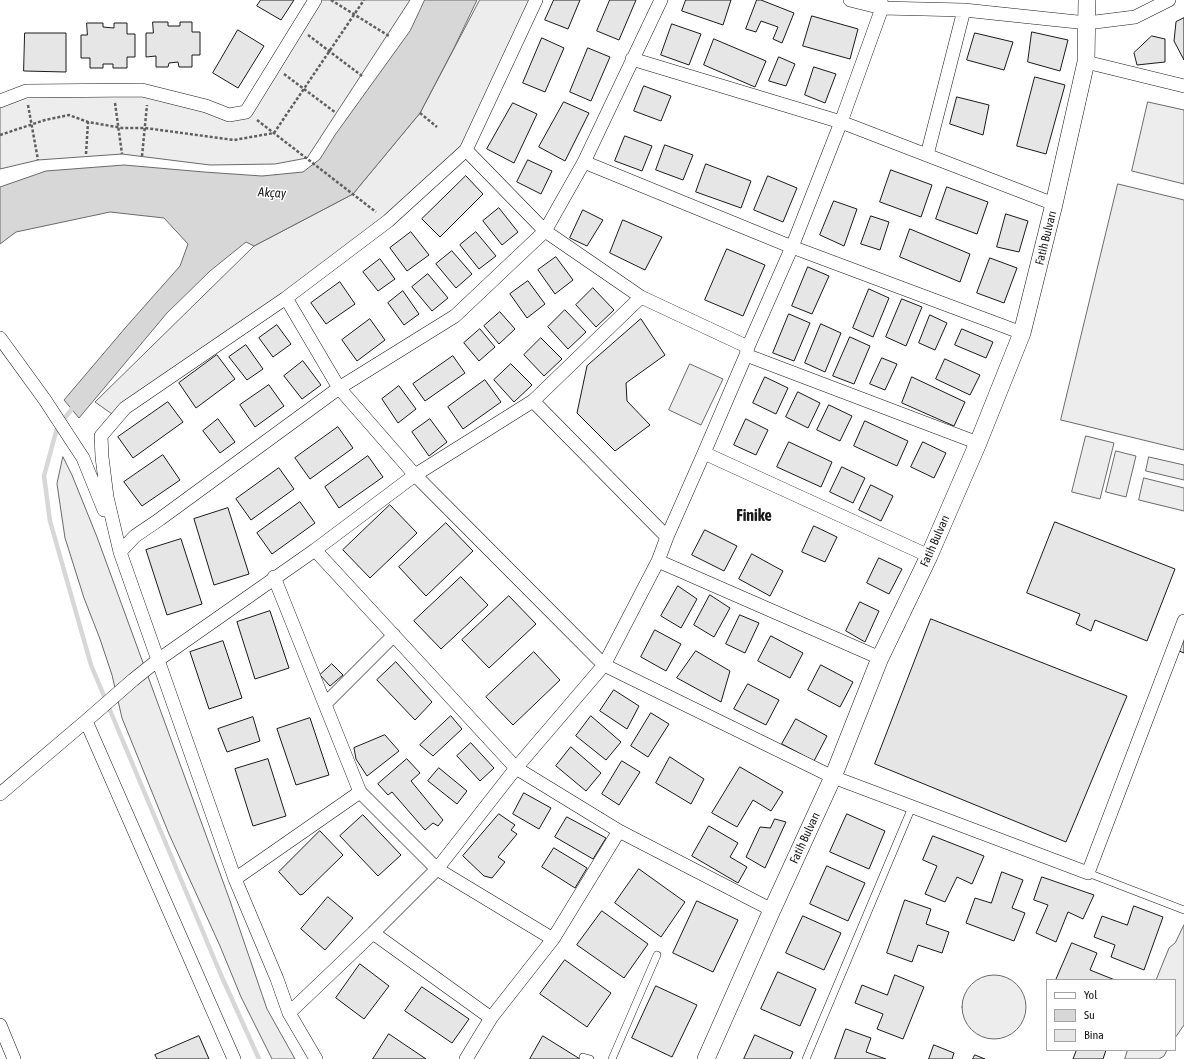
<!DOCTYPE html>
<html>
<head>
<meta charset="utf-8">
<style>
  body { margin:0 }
  #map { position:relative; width:1184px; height:1059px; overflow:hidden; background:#fff; font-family:"Asap Condensed",sans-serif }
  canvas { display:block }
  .legend { position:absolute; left:1046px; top:979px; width:130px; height:72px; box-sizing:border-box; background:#fff; border:1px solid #a3a3a3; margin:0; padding:5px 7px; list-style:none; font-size:12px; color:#1a1a1a }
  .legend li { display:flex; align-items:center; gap:8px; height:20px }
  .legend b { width:20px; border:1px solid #a3a3a3 }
</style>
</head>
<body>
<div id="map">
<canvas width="1184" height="1059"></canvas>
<ul class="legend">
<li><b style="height:5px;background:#fff"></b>Yol</li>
<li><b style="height:11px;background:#d7d7d7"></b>Su</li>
<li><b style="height:11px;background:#e6e6e6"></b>Bina</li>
</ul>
</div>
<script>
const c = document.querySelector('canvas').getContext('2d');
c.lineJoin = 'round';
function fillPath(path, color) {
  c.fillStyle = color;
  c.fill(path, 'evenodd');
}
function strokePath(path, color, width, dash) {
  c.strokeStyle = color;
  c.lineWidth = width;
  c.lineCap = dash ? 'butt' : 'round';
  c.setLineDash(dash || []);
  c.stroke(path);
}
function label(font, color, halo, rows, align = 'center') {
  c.font = font + ' "Asap Condensed",sans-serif';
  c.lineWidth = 3;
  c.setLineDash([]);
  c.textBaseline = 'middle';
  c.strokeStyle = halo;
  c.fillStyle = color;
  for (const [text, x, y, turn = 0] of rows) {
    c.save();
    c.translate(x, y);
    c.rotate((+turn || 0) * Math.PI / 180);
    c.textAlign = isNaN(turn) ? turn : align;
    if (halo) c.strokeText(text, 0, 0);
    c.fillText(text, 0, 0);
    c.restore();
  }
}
const built = new Path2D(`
  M315,0h95l-103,158 -32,6 -65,1 -88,-11 -84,6 -38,9v-66l26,-12 87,-1 133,22z
  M480,0h56l-70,150 -78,71 -276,193 -17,-12 159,-156 99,-52 67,-81z
  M1148,102l36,8v74l-52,-13z
  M1118,184l66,16v250l-123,-30z
  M690,364l33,15 -22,46 -32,-15z
  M1086,436l28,7 -14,56 -28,-7z
  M1116,451l20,5 -10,41 -20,-5z
  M63,457l9,18 25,62 132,361 38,111 28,50h-23l-31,-62 -21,-51 -51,-112 -47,-116 -10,-43 -12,-36 -16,-41 -19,-60 -8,-54z
  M1149,457l35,8v15l-38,-9z
  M1144,478l40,10v23l-45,-11z
  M1184,925v100l-9,13v-58h-19l13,-32 6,-5z
  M962 1007a32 32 0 1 1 64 0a32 32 0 1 1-64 0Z
  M1128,1050h39l-3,6 -5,3h-34z`);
fillPath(built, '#ededed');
strokePath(built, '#6a6a6a', 1);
const water = new Path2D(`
  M425,0h52l-23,48 -34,65 -67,81 -99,52 -8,-4 -36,29 -43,42 -88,105 -15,-18 62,-73 54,-61 8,-22 -24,-26 -54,-6 -94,20 -16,12v-57l46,-16 78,-6 80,7 58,4 41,-4 17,-13 15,-24 75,-104z`);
fillPath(water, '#d7d7d7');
strokePath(water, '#6a6a6a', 1);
strokePath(new Path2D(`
  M75,405l-18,23 -13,48 6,45 41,144 130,310 38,84`), '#d7d7d7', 4.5);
const building = new Path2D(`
  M261,0h33l-13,20 -24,-14z
  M554,0h26l-12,29 -23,-9z
  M610,0h26l-17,40 -22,-9z
  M686,0h45l-8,25 -41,-14z
  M757,0h4l33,13 -12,30 -9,-4 5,-12 -17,-6 -5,11 -10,-3z
  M812,16l46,13 -8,30 -47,-13z
  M1184,18v42l-10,-19 2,-19z
  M153,22h15v4h12v-4h12v10h8v23h-8v12h-13l-1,-5 -9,1 -1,4h-12v-11l-10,1v-24h7z
  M87,23h16v4l11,1v-5h13v11h8v23h-8v11h-14v-4h-10v4h-13v-10h-9v-23h6z
  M672,24l29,10 -12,31 -28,-10z
  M238,30l26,16 -26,42 -25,-15z
  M1032,32l36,8 -8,31 -32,-9z
  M25,33h41v39l-42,-1z
  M975,33l38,9 -9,28 -37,-10z
  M1152,36l13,3v23l-28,3 -3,-12z
  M542,38l22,10 -19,44 -22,-9z
  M714,39l52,22 -11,26 -51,-22z
  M588,48l22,9 -19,44 -21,-9z
  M779,57l16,7 -9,22 -17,-5z
  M814,67l22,7 -11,29 -20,-8z
  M1035,77l30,8 -19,69 -29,-8z
  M644,86l27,10 -10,25 -27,-10z
  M957,97l32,8 -6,30 -33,-11z
  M564,102l25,11 -24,48 -26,-14z
  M513,103l24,11 -23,49 -27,-14z
  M625,136l27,10 -10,25 -27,-10z
  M665,145l28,10 -10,25 -27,-10z
  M528,160l24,11 -11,23 -24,-12z
  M706,164l45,17 -10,27 -45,-16z
  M891,170l41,15 -11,32 -41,-15z
  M466,176l17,18 -43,43 -18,-18z
  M768,176l29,12 -14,34 -29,-12z
  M947,187l41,15 -11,32 -41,-15z
  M834,201l23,8 -13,37 -24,-11z
  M499,208l19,24 -16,13 -19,-24z
  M583,210l20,10 -16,26 -17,-8z
  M1006,214l22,7 -9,31 -22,-5z
  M871,216l18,6 -9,28 -19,-6z
  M623,220l39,17 -17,33 -35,-17z
  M910,229l60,25 -10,28 -60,-25z
  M411,232l18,23 -22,16 -17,-23z
  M476,232l20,24 -17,13 -19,-24z
  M727,249l38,16 -22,51 -38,-16z
  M452,251l20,23 -16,14 -20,-24z
  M556,257l17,23 -18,14 -17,-24z
  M990,258l27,10 -13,35 -27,-10z
  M380,259l15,20 -17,12 -15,-19z
  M808,267l21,9 -17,38 -20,-8z
  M428,274l20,24 -16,13 -20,-24z
  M528,281l17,23 -18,14 -17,-24z
  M340,282l15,22 -29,20 -15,-21z
  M593,288l21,22 -18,17 -20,-22z
  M869,289l20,9 -16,39 -20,-9z
  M403,291l16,23 -15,11 -16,-22z
  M902,299l20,8 -16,39 -20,-9z
  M565,310l21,22 -18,17 -20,-22z
  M500,312l15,17 -16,15 -15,-18z
  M789,314l21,9 -16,38 -21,-8z
  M930,315l17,8 -12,27 -16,-7z
  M370,319l15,21 -28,21 -15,-21z
  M641,319l24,36 -39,28 1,18 23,24 -35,26 -38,-38 10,-47z
  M821,324l20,9 -16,39 -20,-9z
  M277,325l14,19 -18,13 -14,-19z
  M480,329l15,18 -16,14 -15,-18z
  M962,329l31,13 -7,16 -31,-13z
  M850,337l20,9 -16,38 -21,-8z
  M541,338l21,21 -18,17 -20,-21z
  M246,345l17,24 -16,11 -18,-23z
  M217,355l18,24 -39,29 -17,-25z
  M453,356l12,17 -40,28 -12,-17z
  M882,358l15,6 -12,26 -15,-6z
  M945,359l35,16 -10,20 -34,-16z
  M303,361l18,24 -19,14 -18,-23z
  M511,364l21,21 -18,17 -20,-22z
  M765,377l23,11 -12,26 -23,-11z
  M912,377l53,25 -11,24 -52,-23z
  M485,380l16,22 -38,27 -15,-22z
  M269,385l15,21 -29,21 -15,-22z
  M399,386l17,23 -18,14 -16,-24z
  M798,392l22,11 -12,25 -22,-11z
  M168,402l15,20 -50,36 -15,-21z
  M829,405l23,11 -12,25 -23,-11z
  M218,419l17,23 -15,11 -17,-22z
  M430,419l17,23 -18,14 -17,-24z
  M746,419l22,11 -12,25 -22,-10z
  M865,421l43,20 -11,25 -43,-20z
  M338,427l15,21 -43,31 -15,-21z
  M789,442l43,20 -11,25 -44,-20z
  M923,442l23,11 -12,25 -23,-11z
  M163,455l17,25 -38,26 -18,-24z
  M368,456l15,21 -44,31 -14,-21z
  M842,467l23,11 -12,25 -23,-11z
  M279,468l15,21 -43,31 -15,-21z
  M871,485l22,11 -12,25 -22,-11z
  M300,502l15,21 -43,31 -15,-21z
  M390,505l27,28 -47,45 -27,-28z
  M228,508l21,66 -35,11 -20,-66z
  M1055,522l120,47 -28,72 -52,-21 -4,11 -15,-7 4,-10 -53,-21z
  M446,523l27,28 -47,45 -27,-29z
  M814,526l23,11 -12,25 -23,-10z
  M705,530l32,16 -13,25 -32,-16z
  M181,539l21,65 -35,11 -21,-65z
  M752,554l31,17 -13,25 -31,-17z
  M879,558l23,11 -13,25 -22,-11z
  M461,577l27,28 -47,44 -27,-28z
  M678,586l19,13 -16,29 -20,-12z
  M710,595l20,13 -16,29 -20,-12z
  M509,596l27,28 -47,44 -27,-28z
  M860,602l19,9 -14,31 -19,-11z
  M270,611l19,57 -34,11 -18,-57z
  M740,615l19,8 -14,30 -19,-9z
  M931,619l196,77 -61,146 -191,-78z
  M655,630l26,14 -15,27 -25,-14z
  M1184,635v18l-7,-3z
  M771,636l32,17 -13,25 -32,-17z
  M223,641l19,57 -33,11 -19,-57z
  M696,651l34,20 -9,31 -44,-24z
  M534,652l26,28 -47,45 -27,-28z
  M396,662l36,40 -17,18 -38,-40z
  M332,664l11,11 -13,11 -10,-11z
  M821,665l32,17 -13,25 -32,-17z
  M748,684l31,16 -13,25 -32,-16z
  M614,690l25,16 -12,23 -27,-18z
  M651,713l18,11 -21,33 -17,-11z
  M451,716l11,13 -29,27 -13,-11z
  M591,716l30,26 -15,18 -30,-24z
  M253,717l7,24 -33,11 -9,-23z
  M310,718l19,57 -33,10 -19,-56z
  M796,719l31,17 -13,25 -32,-17z
  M385,735l14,16 -32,25 -11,-17 -2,-11z
  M471,743l23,25 -14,13 -23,-25z
  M571,747l30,26 -15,18 -30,-25z
  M670,757l34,22 -13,25 -35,-21z
  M268,759l18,57 -33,10 -18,-57z
  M407,759l13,14 -9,8 32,39 -5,6 -5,-3 -8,7 -33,-38 -4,3 -10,-11z
  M622,761l18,11 -21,33 -17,-11z
  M740,767l43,25 -12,19 -18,-11 -16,27 -25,-14z
  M439,768l28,23 -10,13 -29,-23z
  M524,793l27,15 -12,21 -26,-15z
  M499,814l16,11 -4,5 6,4 -19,23 7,5 -13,16 -8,-2 -21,-20z
  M847,814l38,17 -16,38 -39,-17z
  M363,815l38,40 -23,21 -38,-40z
  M567,817l39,21 -13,21 -38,-22z
  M775,819l11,3 -21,46 -19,-11 14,-30 10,1z
  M709,826l29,17 -8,14 17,10 -9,16 -46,-27z
  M320,831l23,24 -40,39 -3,1 -21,-23z
  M933,836l51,20 -12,28 -15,-7 -12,25 -20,-8 12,-28 -14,-6z
  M554,848l33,20 -12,20 -33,-21z
  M827,866l38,17 -17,38 -38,-17z
  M639,869l46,33 -24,35 -46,-34z
  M1002,872l21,8 -11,28 13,5 -11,28 -48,-18 9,-25 16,5z
  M1042,877l52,18 -11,24 -15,-7 -12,30 -20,-9 12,-28 -14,-5z
  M328,897l25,21 -28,32 -24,-21z
  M905,900l26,9 -5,15 23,8 -7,21 -24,-8 -6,17 -25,-9z
  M697,901l41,19 -25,52 -40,-19z
  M1134,906l29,11 -19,53 -33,-13 4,-12 -21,-8 8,-21 25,9z
  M602,911l46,33 -24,34 -47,-33z
  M803,916l38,17 -17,37 -38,-17z
  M1072,943l25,10 -7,17 25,10h-59z
  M565,960l46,33 -24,34 -47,-33z
  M360,964l29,22 -25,33 -28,-21z
  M778,972l38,17 -16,37 -39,-17z
  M895,975l29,12 -21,52 -26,-10 6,-15 -28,-11 7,-18 25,10z
  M656,986l41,19 -25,52 -40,-19z
  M422,987l47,32 -17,24 -47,-32z
  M846,1029l25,9 -5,14 20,7h-51z
  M389,1034l37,25h-53z
  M755,1035l38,17 -3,7h-46z
  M199,1036l10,23h-52l-2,-4z
  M543,1036l37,23h-50z
  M934,1045l20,8 -2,6h-23z
  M1075,1050h31l-3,9h-30l3,-8z
  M975,1055l10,4h-12z`);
fillPath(building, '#e6e6e6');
strokePath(building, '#1a1a1a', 1);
const service = new Path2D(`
  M1088,873l96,37
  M583,1057l7,2
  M612,1059l45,-104
  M806,1059l106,-252`);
const minor = new Path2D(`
  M850,0l32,8 82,2 123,13 48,-6 34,-17
  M632,59l209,63 213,82
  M1086,62l98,24
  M0,101l26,-10 116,-1 64,16 23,9 17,-3 69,-112
  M466,150l70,-150
  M927,155l37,-145
  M584,162l208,85 230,86
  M0,338l45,62 38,58 21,52
  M748,347l-107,-50 -96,-66 -79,-81 -78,71 -102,77 53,90 76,87 189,190 229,112 255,96 96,-252
  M746,355l232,88
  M533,401l134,136
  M704,453l225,103
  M315,550l201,218 103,63 153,79
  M120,552l-13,-55 -5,-40 -1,-21 24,-28 161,-110
  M658,561l222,97
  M274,577l86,215 77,77 116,70
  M325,704l69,-69
  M86,721l47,-41 25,-20 157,-110 100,-75 118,-74 108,-104
  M0,794l86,-73 148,338
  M235,879l125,-87
  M373,933l118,85
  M289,1013l84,-80 64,-64 79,-101 88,-103 54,-104 9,-24 37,-84 42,-98 2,-8 44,-100 49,-125 41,-114 -1,-8
  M0,1025l14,34
  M316,1059l-27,-46 -12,-34 -42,-100 -115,-327 15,-16 25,-17 179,-131 116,-72 90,-85 39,-69 77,-162
  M466,1059l25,-41 62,-79 66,-108`);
const tertiary = new Path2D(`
  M706,1059l66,-149 61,-133 47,-119 49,-102 49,-113 44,-110 32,-129 32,-142 1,-62`);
strokePath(service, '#1a1a1a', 8);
strokePath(minor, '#1a1a1a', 14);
strokePath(tertiary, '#1a1a1a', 18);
strokePath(new Path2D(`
  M331,0l58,36
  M308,35l54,41
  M284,74l52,39
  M115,103l7,51
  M28,105l10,55
  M420,113l17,14
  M257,120l119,92
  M0,135l45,-15 24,-5 19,7 34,6h23l89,12 40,-7 90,-133
  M86,154l2,-32
  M142,156l5,-51`), '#5f5f5f', 2.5, [3, 2]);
strokePath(service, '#fff', 7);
strokePath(minor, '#fff', 13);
strokePath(tertiary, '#fff', 17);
label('12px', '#1a1a1a', '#fff', [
  ["Fatih Bulvarı",1046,238,-76],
  ["Fatih Bulvarı",935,541,-66],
  ["Fatih Bulvarı",805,838,-65]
]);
label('italic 13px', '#1a1a1a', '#fff', [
  ["Akçay",272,193,3]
]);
label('bold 16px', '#1a1a1a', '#fff', [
  ["Finike",754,516]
]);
</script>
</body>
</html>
